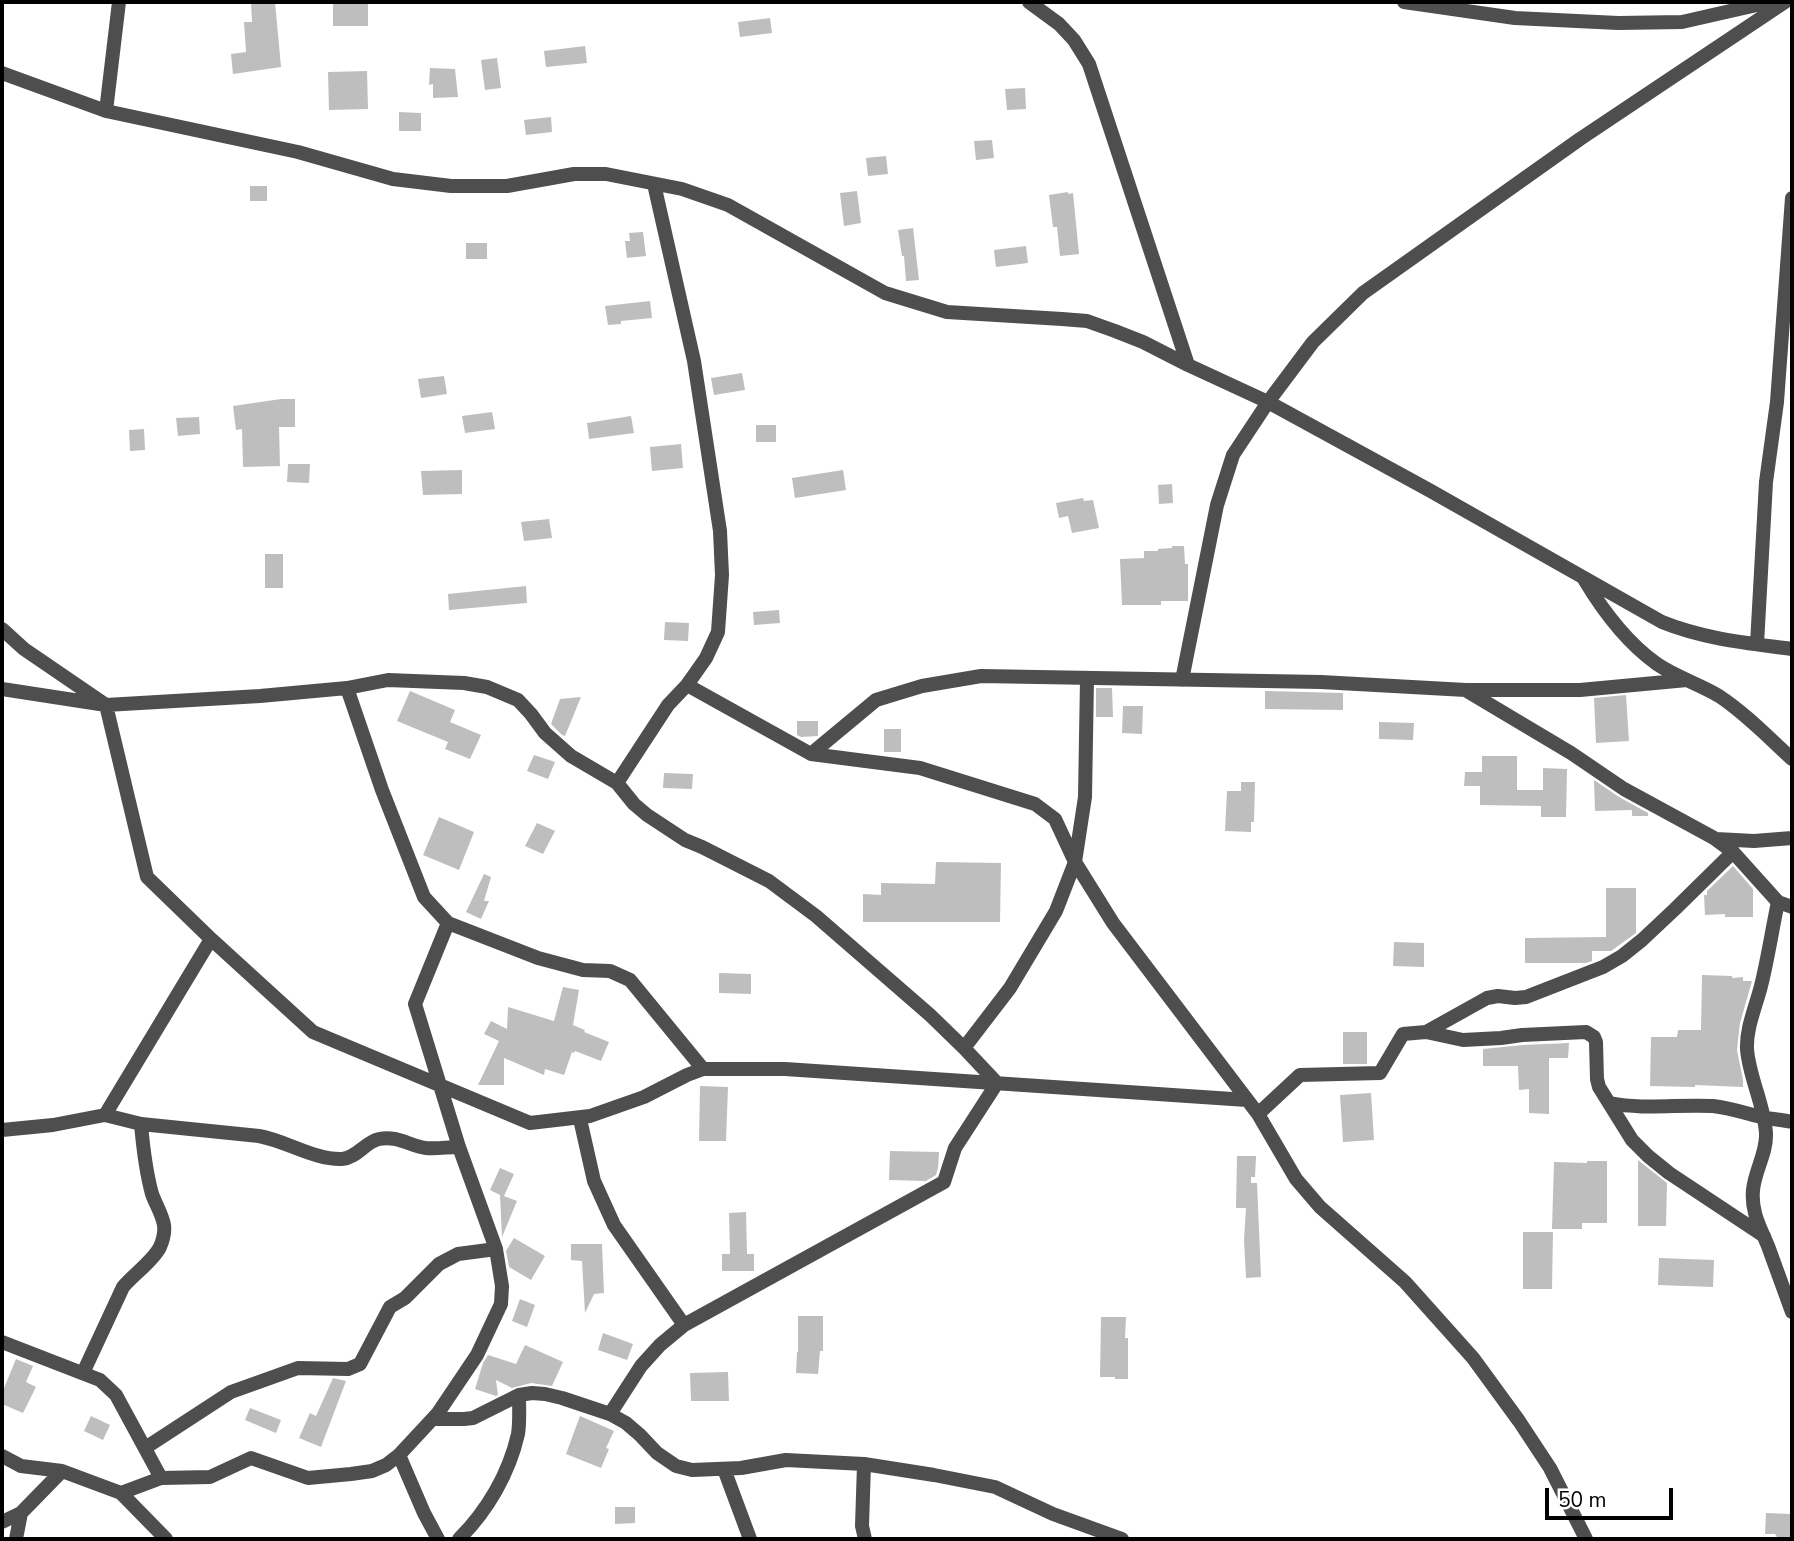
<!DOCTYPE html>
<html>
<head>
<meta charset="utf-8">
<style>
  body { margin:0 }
  #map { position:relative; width:1794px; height:1541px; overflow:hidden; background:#fff; font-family:"Nunito Sans",sans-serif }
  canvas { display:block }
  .frame { position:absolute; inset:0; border:4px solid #000; pointer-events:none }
  .scale { position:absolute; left:1545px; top:1488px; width:128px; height:32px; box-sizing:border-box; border:4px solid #000; border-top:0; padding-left:9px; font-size:21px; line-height:24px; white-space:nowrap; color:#000; -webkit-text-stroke:5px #fff; paint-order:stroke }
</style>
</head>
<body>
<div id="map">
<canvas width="1794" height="1541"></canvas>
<div class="frame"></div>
<div class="scale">50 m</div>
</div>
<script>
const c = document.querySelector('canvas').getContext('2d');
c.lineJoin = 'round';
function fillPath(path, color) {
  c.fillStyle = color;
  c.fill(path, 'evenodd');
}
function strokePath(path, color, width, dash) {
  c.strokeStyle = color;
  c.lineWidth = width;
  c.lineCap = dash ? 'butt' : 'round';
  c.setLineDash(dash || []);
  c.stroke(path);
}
fillPath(new Path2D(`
  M275,2l6,65 -48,7 -2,-20 15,-2 -2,-30h8l-1,-19z
  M333,2h35v24h-35z
  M770,18l2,15 -32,4 -2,-15z
  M585,46l2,17 -41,4 -2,-16z
  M497,58l4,30 -16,2 -4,-30z
  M430,68l25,1 3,28 -25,1v-14l-4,1z
  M367,71l1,38 -39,1 -1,-38z
  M1025,88l1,21 -19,1 -2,-21z
  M399,112l22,1v18h-22z
  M551,117l1,15 -26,3 -2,-15z
  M992,140l2,18 -18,2 -2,-19z
  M886,156l2,18 -20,2 -2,-18z
  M250,186h17v15h-17z
  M857,191l4,32 -17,3 -4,-33z
  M1068,192v2l5,-1 6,61 -19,2 -3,-29h-4l-4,-32z
  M913,228l6,52 -13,1 -2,-25h-2l-4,-26z
  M643,232l3,24 -19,2 -2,-17h5l-1,-8z
  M466,243h21v16h-21z
  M1026,246l2,17 -32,4 -2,-17z
  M650,301l2,17 -31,3v3l-13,1 -3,-19z
  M742,373l3,17 -31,5 -3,-17z
  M444,376l3,18 -26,4 -3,-19z
  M281,399h14v28h-16l1,39 -37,1 -1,-38 -6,1 -3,-24z
  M492,412l3,17 -30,4 -3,-17z
  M631,416l3,17 -45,6 -2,-16z
  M199,417l1,17 -22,2 -2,-18z
  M756,425h20v17h-20z
  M144,429l1,21 -15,1 -1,-21z
  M681,444l2,24 -31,3 -2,-24z
  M288,464h22l-1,19 -22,-1z
  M462,470v24l-39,1 -2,-24z
  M843,470l3,20 -51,8 -3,-20z
  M1172,484l1,19 -14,1 -1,-19z
  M1083,498l1,3 9,-1 6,28 -27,5 -4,-17 -9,2 -3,-15z
  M549,519l3,19 -28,3 -3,-19z
  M1172,546h12l1,18h3v37h-27v4h-39l-2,-46 24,-1v-7h14v-2l14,-1z
  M265,554h18v34h-18z
  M526,586l1,17 -78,7 -1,-16z
  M779,610l1,13 -26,2 -1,-13z
  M665,622l24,1 -1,18 -24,-1z
  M1096,688h16l1,29h-17z
  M410,691l45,19 -5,12 31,13 -11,24 -25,-10 3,-7 -51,-21z
  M1265,691l78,2v17l-78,-1z
  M1626,695l3,46 -33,2 -2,-45z
  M581,697l-16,39 -3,-1 -11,-11 9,-25z
  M1123,706h20l-1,28 -20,-1z
  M797,721h21v15l-17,1 -4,-2z
  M1379,722l35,1 -1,17 -34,-1z
  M884,729h17v23h-17z
  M534,755l21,7 -7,17 -21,-8z
  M1482,756h35v34h26v-22l24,1 -1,48h-25v-11l-61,-1v-19h-16l1,-14h17z
  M664,773l29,1 -1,15 -29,-1z
  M1594,780l25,17 29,16v3h-16v-6l-37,1z
  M1241,782h14l-1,40h-3v10l-26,-1 2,-40h14z
  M439,817l35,15 -15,38 -36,-15z
  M537,823l18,8 -12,23 -18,-8z
  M936,862l65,1 -1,59h-137v-28l18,1v-12l54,1z
  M1733,866l20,23v28h-28v-3l-20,1 -1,-20h3v-4z
  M484,874l7,3 -7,24h5l-8,18 -15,-7z
  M1606,888h30v45l-25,18h-19v10l-6,2h-61v-25l81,-1z
  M1394,942l30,1v24l-31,-1z
  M719,973l32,1v20l-32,-1z
  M1702,975l30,1v2l11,-1v4h9l-12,42 -2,17 -1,10 6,30v7l-48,-2v2l-45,-1 1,-49h26l1,-7h23z
  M563,987l16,3 -6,35 12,5 -1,2 25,10 -8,19 -26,-10 -1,2 -2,-1 -8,23 -19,-6 -1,6 -40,-17v27h-26l21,-44 -15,-7 7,-13 16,8 1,-22 46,14z
  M1343,1032h24v32h-24z
  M1569,1043l-1,15h-19v56l-20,-1v-24l-10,1 -1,-24h-35v-17l40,-4z
  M700,1086l28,1 -2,54h-27z
  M1371,1093l3,47 -31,2 -3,-47z
  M890,1151l49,1 -1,16 -2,7 -10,6 -37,-1z
  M1237,1156h19l-1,21h-4v6h6l4,94 -15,1 -2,-38 2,-32h-10z
  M1638,1160l29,23 -1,43h-28z
  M1587,1161h20v62h-25v6h-30l2,-67 33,1z
  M500,1168l14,6 -10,22 13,5 -15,36 -2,-42 -10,-5z
  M746,1212l1,42h7v17h-32v-17h8l-1,-41z
  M1523,1232h30l-1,57h-29z
  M514,1238l31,18 -14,24 -22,-13 -3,-16z
  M571,1244h31l2,49 -10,1 -9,19 -3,-52 -11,-1z
  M1659,1258l55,2 -1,27 -55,-2z
  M520,1299l15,6 -8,22 -15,-6z
  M798,1316h25v35h-3l-2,23 -22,-1 1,-21h1z
  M1101,1317h25l-1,21h3v41h-13v-2h-15z
  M603,1333l30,11 -6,16 -29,-10z
  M525,1345l38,17 -11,24 -21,-3 -19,5 -16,-8 2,15 -2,1 -21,-7 8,-26 5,-8 28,9z
  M16,1359l17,7 -7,16 10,5 -13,26 -21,-9v-11z
  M728,1372l1,29h-38l-1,-28z
  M333,1378l13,3 -25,66 -22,-9 11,-25 6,3z
  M250,1408l31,12 -5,13 -31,-13z
  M91,1416l19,9 -7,15 -19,-9z
  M580,1416l34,15 -8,17 3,1 -8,19 -35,-14z
  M615,1507h20v16l-20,1z
  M1766,1513l24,1v11h2v13l-15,-1 -2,-3h-10z`), '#bebebe');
strokePath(new Path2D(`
  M1029,2l30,22 15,16 15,24 99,301
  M1404,2l111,16 103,5 64,-1 88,-20
  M2,73l104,38 192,41 95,27 58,7h56l67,-12h32l76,15 46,16 157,88 62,19 115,7 25,2 28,10 28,11 45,23 80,37 161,88 233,132c42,17 86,21 130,27
  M106,111l13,-109
  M1584,579c19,32 42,63 73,85 19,13 42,20 62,32 26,17 50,42 73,63
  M2,629l22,20 82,56 41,172 64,62 -106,176
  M1757,644l9,-162 11,-80 15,-204
  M1182,680l35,-175 16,-50 35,-53 45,-60 50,-49 217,-154 205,-137
  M687,685l124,69 109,14 115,36 20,15 20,43 38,61 145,191 38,65 24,28 85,75 68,76 46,63 31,47 36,71
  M2,689l104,16 154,-9 87,-8 41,-8 76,3 23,4 31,13 13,14 14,19 26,23 46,27 17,21 13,11 38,25 17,7 67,34 47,35 114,99 34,33 33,35 -42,65 -11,34 -260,143 -24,20 -19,21 -31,48
  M1467,691l104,62 53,36 90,49 19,14 45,50 14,5
  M811,754l65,-54 46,-14 59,-10 340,6 145,8h114l107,-10
  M617,783l51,-78 19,-20 19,-27 12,-26 4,-57 -2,-44 -26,-170 -40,-177
  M1716,839l38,2 38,-3
  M1778,902c-6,28 -10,56 -17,84 -5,20 -15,42 -14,63 2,28 17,55 19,84 1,20 -11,37 -13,57 -2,22 7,37 15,56 8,22 16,44 24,66
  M448,923l90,35 45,12 27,1 20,9 73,89
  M211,939l102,93 217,91 60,-7 54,-19 43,-22 16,-6h82l462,31
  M1426,1032l61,-34 11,-2 17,2 11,-1 77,-30 19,-11 20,-16 33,-31 58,-57
  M964,1048l46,-60 46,-77 19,-49 10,-65 2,-118
  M1610,1103c34,7 68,1 103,3 18,2 35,8 52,12 9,1 18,2 27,4
  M1258,1114l42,-39 80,-2 23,-39 23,-2 37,8 38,-2 21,-3 64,-3 8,5 2,5 1,37 2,8 33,53 16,16 21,17 95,63
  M580,1119l14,62 20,44 70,100
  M2,1130l51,-5 52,-10 36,9 118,12c28,5 55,24 83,23 15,-1 23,-17 37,-20 18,-4 31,7 47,9 11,1 22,-1 33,-1
  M2,1342l98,38 16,15 45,83
  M83,1373l40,-86c11,-13 30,-26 37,-40 3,-7 5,-15 4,-22 -2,-11 -8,-20 -12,-31 -6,-22 -9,-47 -11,-70
  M433,1419h31l9,-1 46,-23 13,-2 13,1 17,4 48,16 16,9 14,12 17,18 19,13 16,4 49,-2 45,-8 78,4 70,11 61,12 58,27 69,25
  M145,1448l86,-56 67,-24 50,1 12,-5 30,-57 15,-9 34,-34 19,-10 38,-5
  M399,1455l25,58 14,26
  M2,1456l19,10 41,5 59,22 45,46
  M864,1464l-2,62 3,13
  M724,1469l26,70
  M121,1493l40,-15 49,-1 41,-19 57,20 43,-4 21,-3 14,-6 13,-10 39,-42 39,-58 24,-51 1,-18 -6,-37 -37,-102 -44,-143 33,-81 -24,-26 -42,-107 -35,-102
  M2,1522l19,-9 41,-42
  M16,1539l5,-26
  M459,1539c28,-28 50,-65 59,-105 2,-12 1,-26 1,-39`), '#4e4e4e', 14);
</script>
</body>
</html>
